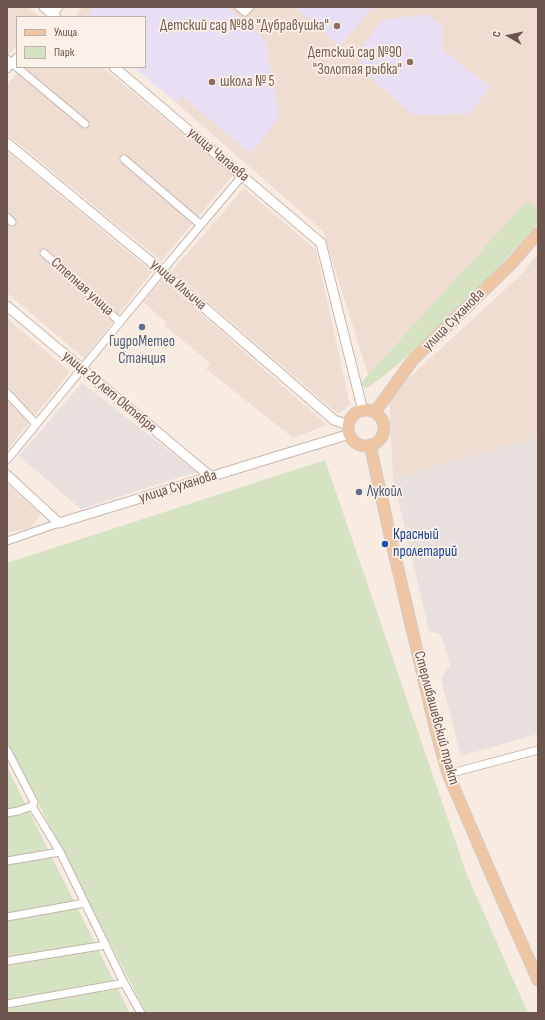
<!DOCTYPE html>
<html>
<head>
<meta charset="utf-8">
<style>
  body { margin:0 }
  #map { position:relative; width:545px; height:1020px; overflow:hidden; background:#f8ece2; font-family:"Sofia Sans Condensed",sans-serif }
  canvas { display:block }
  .frame { position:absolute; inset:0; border:8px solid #6c534c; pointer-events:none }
  .legend { position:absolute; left:16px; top:16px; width:130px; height:52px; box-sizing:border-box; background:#fcf1e8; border:1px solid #c2b2aa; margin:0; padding:5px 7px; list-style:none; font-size:12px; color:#6c534c }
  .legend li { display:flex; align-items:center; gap:8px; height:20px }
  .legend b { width:20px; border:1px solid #c2b2aa }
  .north { position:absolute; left:489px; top:16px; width:40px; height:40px; -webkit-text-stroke:3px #fcf1e8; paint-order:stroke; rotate:279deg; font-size:11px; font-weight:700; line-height:16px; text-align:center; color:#6c534c }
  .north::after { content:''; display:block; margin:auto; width:14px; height:18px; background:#6c534c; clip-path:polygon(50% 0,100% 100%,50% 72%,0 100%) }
</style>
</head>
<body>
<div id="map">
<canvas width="545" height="1020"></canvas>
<div class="frame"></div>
<ul class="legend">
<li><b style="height:5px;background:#eec6a3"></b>Улица</li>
<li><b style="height:11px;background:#d5e3c3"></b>Парк</li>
</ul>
<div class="north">С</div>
</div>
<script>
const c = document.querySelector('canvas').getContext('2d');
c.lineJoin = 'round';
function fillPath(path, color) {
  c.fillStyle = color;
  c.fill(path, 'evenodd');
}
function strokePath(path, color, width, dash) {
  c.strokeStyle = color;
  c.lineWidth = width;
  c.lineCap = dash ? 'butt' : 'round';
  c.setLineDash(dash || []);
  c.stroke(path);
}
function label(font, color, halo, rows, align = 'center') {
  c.font = font + ' "Sofia Sans Condensed",sans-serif';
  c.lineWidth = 3.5;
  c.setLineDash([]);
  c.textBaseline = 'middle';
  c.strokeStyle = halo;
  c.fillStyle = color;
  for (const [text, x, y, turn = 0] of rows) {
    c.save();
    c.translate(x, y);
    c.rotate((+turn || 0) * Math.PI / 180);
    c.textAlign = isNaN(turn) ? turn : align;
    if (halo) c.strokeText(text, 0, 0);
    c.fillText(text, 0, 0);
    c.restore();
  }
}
fillPath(new Path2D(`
  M7,7h21l12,10h-23v28l-10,12z
  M83,7h455v206l-169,165 -46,-147 -188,-164h10v-50h-68l-1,-2z
  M22,67h80l131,108 -72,86 -154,-127v-49z
  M7,151l145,121 -68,86 -77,-65z
  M244,188l72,62 34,155 -12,9 -166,-143z
  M538,253v184l-145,41 -4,-82 135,-124z
  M162,279l165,146 -34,13 -87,-69 4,-6 -45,-37 2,-3 -24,-21z
  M7,318l63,54 -63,78z
  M7,484l34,30 -11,14 -23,5z`), '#efddd2');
fillPath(new Path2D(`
  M82,383l114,89 -115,37 -62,-53z
  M538,437v297l-77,22 -20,-77 9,-14 -9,-30 -12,-4 -36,-153z`), '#e8e0dd');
fillPath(new Path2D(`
  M94,7h133l39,34 13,76 -28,37 -69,-58 -5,7 -44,-36h12v-50h-56l-2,-1z
  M294,7h79l-33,39z
  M427,14l16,13v23l47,37 -21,27 -56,1 -50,-44 -5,-18 24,-33z`), '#e9dff4');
fillPath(new Path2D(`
  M527,201l11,10v12c-37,42 -75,83 -117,120 -17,16 -34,32 -54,45l-8,-3z
  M325,460l142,415 61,138h-382l-139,-270v-180z
  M7,767l123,246h-123z`), '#d5e3c3');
const street = new Path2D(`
  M239,7l6,5 5,-5
  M51,17l8,-10
  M7,59l78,65
  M7,69l10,-12
  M124,159l77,66
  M7,217l5,5
  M44,253l76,69
  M7,393l29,31
  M7,460l155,-189 80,-95
  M7,541l52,-18
  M7,750l27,52 -2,4 -14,5 -11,2
  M448,774l90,-24
  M32,806l28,46 64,131 17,30
  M7,861l53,-9
  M7,917l78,-14
  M7,961l99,-16
  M7,1004l117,-21`);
const secondary = new Path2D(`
  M44,7l12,10
  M114,67l207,176 42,168
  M7,143l155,128 172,149 15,5
  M7,306l204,171
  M7,475l52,48 291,-89`);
const primary = new Path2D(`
  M348 428a18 18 0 1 1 36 0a18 18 0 1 1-36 0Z
  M375,412l37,-51 29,-29 71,-69 26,-30
  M370,445l19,86 46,196 13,47 53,123 37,83`);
strokePath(street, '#c7b3ab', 9);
strokePath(secondary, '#ccb5ac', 11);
strokePath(primary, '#d3cbc9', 13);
strokePath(street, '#fff', 7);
strokePath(secondary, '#fff', 9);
strokePath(primary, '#eec6a3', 11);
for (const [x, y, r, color] of [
  [337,26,4,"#8d6e63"],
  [410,62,4,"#8d6e63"],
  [212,82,4,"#8d6e63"],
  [142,327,4,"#5c6f8a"],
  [359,492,4,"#5c6f8a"],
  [385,544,4,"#1a4fb4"]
]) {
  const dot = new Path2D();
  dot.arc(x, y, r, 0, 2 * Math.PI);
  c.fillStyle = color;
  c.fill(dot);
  strokePath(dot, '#fcf1e8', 1.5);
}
label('15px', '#785e54', '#fcf1e8', [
  ["Детский сад №88 \"Дубравушка\"",329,26],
  ["Детский сад №90",402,53],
  ["\"Золотая рыбка\"",402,70],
  ["школа № 5",220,82,"left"]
], 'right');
label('15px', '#6c534c', '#fcf1e8', [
  ["улица Чапаева",218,155,40],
  ["улица Ильича",178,285,41],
  ["Степная улица",82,287,42],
  ["улица Суханова",454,320,-45],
  ["улица 20 лет Октября",109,392,40],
  ["улица Суханова",178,487,-17],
  ["Стерлибашевский тракт",436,718,75]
]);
label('15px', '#4e5e75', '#fcf1e8', [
  ["ГидроМетео",142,342],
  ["Станция",142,359],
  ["Лукойл",367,492,"left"]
]);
label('15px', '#164399', '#fcf1e8', [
  ["Красный",393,535],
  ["пролетарий",393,552]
], 'left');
</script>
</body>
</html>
